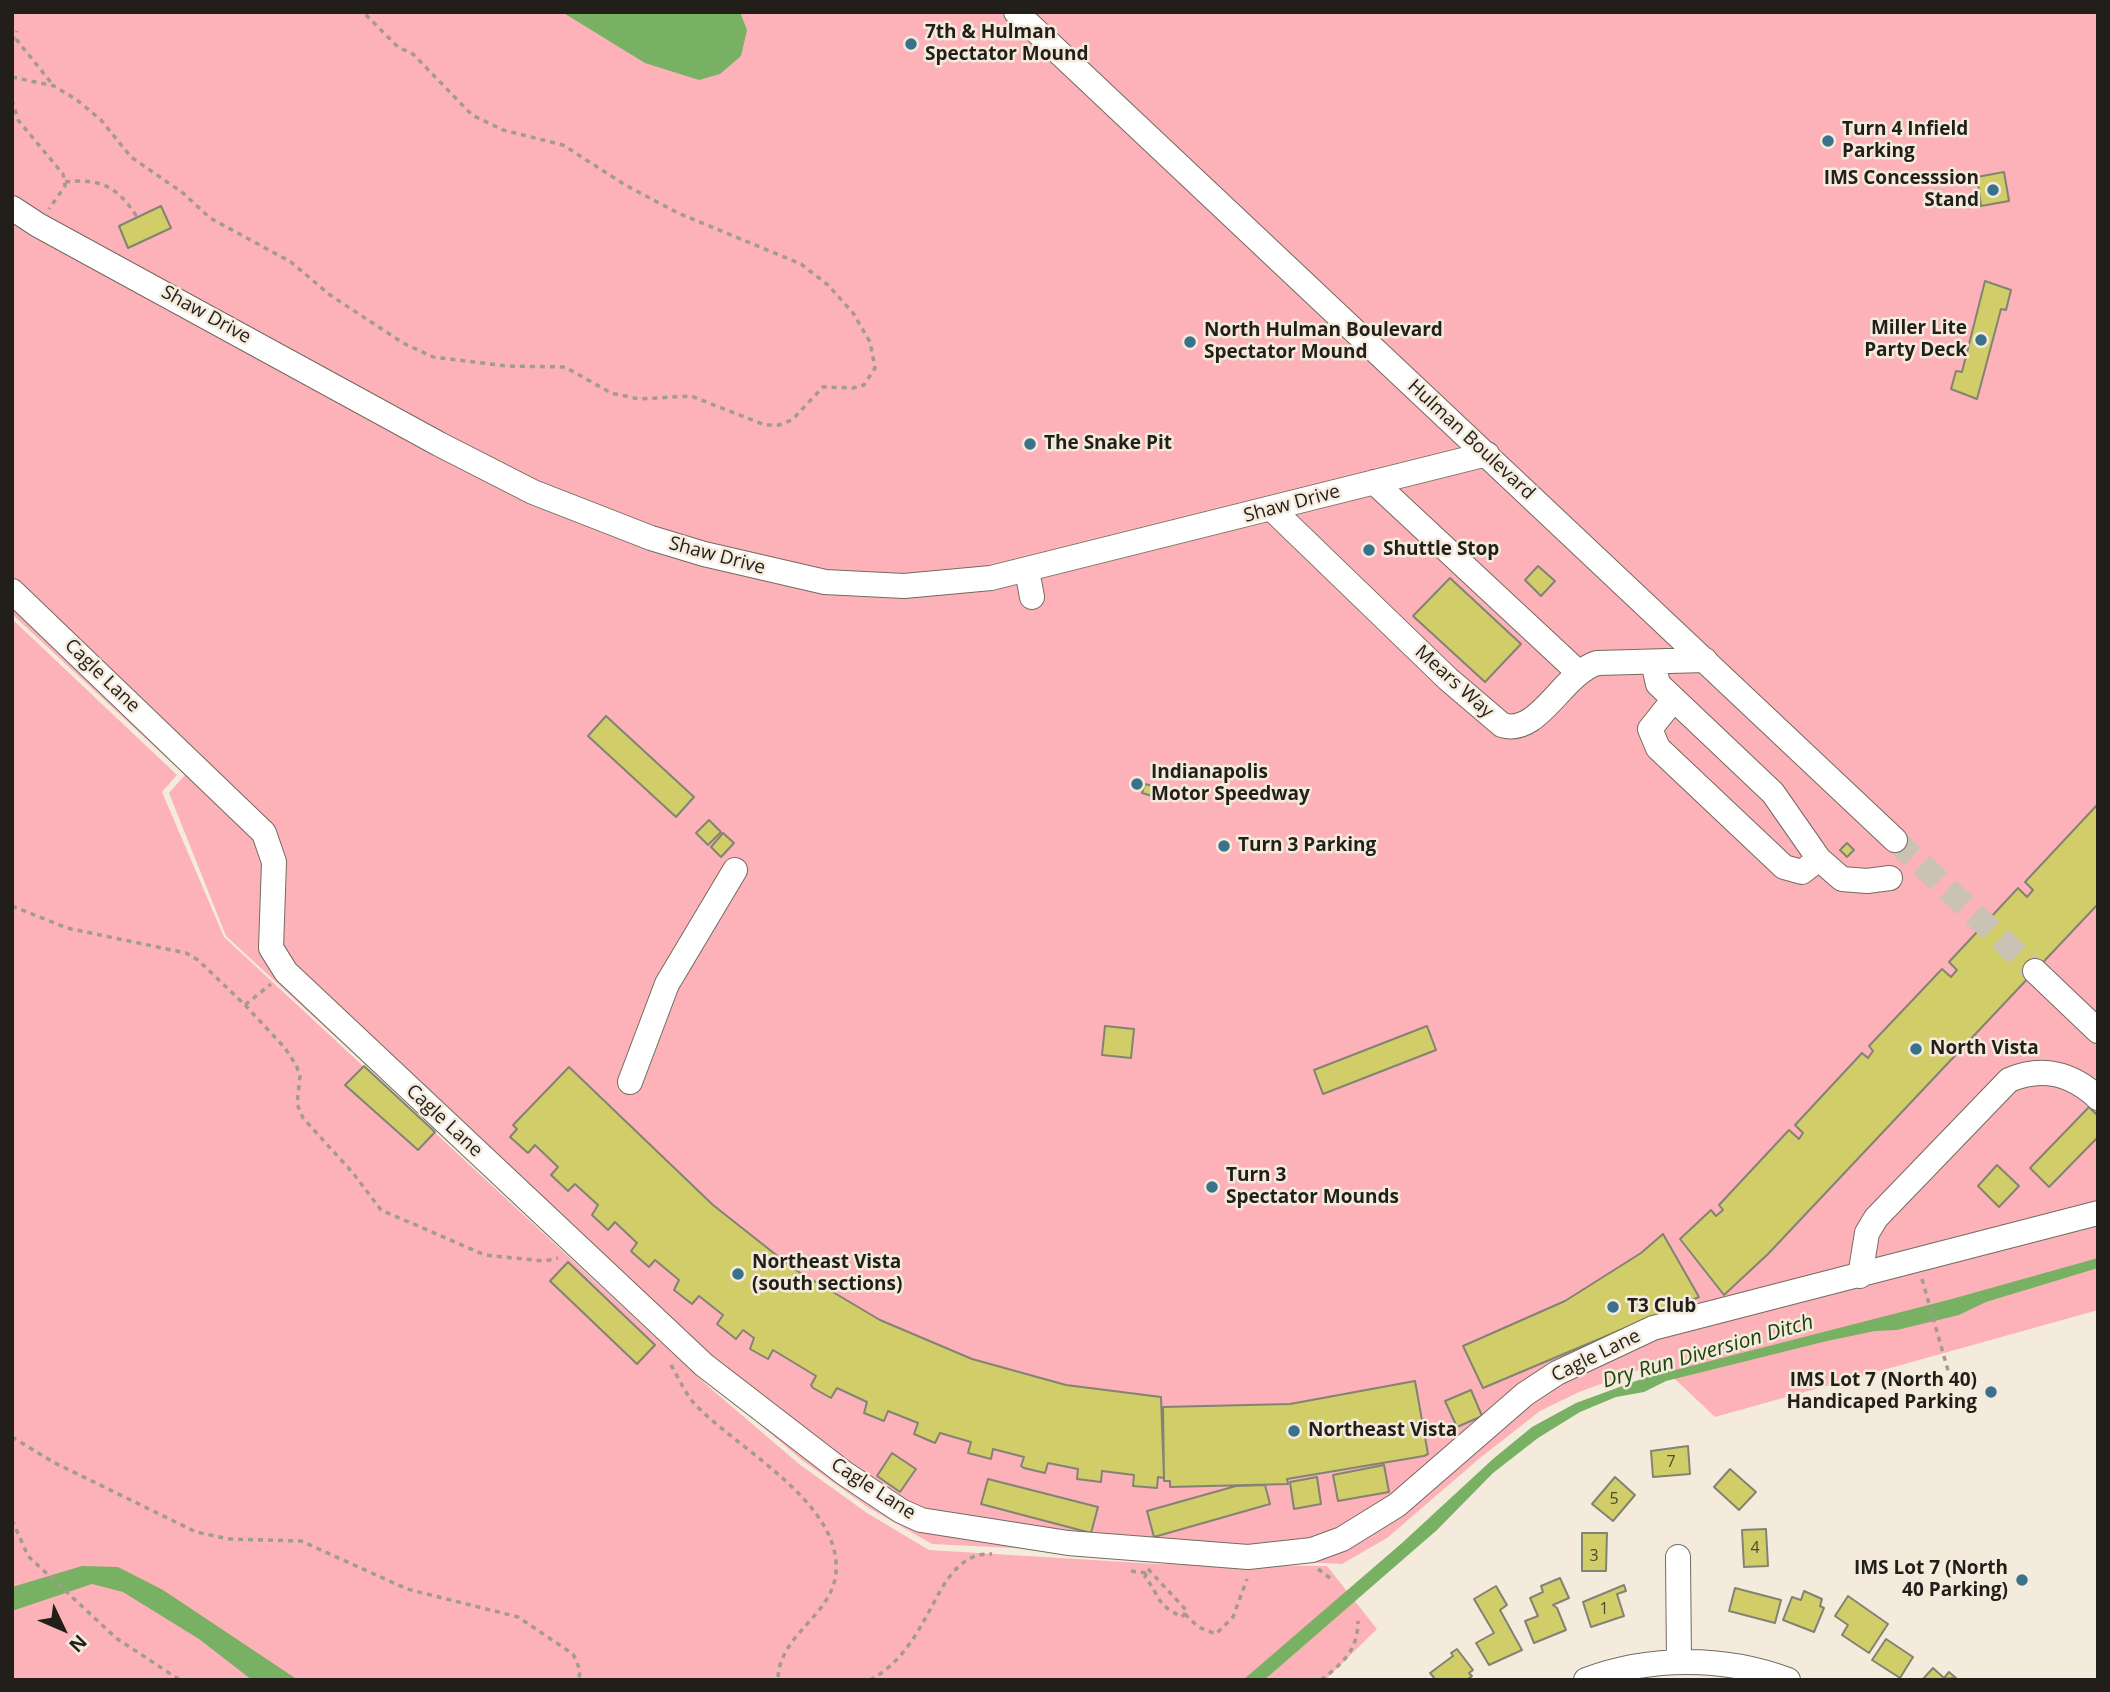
<!DOCTYPE html>
<html>
<head>
<meta charset="utf-8">
<style>
  body { margin:0 }
  #map { position:relative; width:2110px; height:1692px; overflow:hidden; background:#f5ebdd; font-family:"Open Sans",sans-serif }
  canvas { display:block }
  .frame { position:absolute; inset:0; border:14px solid #221f1a; pointer-events:none }
  .north { position:absolute; left:28px; top:1594px; width:70px; height:70px; -webkit-text-stroke:5px #f5ebdd; paint-order:stroke; rotate:134deg; font-size:19px; font-weight:700; line-height:28px; text-align:center; color:#221f1a }
  .north::after { content:''; display:block; margin:auto; width:24px; height:32px; background:#221f1a; clip-path:polygon(50% 0,100% 100%,50% 72%,0 100%) }
</style>
</head>
<body>
<div id="map">
<canvas width="2110" height="1692"></canvas>
<div class="frame"></div>
<div class="north">N</div>
</div>
<script>
const c = document.querySelector('canvas').getContext('2d');
c.lineJoin = 'round';
function fillPath(path, color) {
  c.fillStyle = color;
  c.fill(path, 'evenodd');
}
function strokePath(path, color, width, dash) {
  c.strokeStyle = color;
  c.lineWidth = width;
  c.lineCap = dash ? 'butt' : 'round';
  c.setLineDash(dash || []);
  c.stroke(path);
}
function label(font, color, halo, rows, align = 'center') {
  c.font = font + ' "Open Sans",sans-serif';
  c.lineWidth = 5;
  c.setLineDash([]);
  c.textBaseline = 'middle';
  c.strokeStyle = halo;
  c.fillStyle = color;
  for (const [text, x, y, turn = 0] of rows) {
    c.save();
    c.translate(x, y);
    c.rotate((+turn || 0) * Math.PI / 180);
    c.textAlign = isNaN(turn) ? turn : align;
    if (halo) c.strokeText(text, 0, 0);
    c.fillText(text, 0, 0);
    c.restore();
  }
}
fillPath(new Path2D(`
  M12,12h2086v1298l-383,107 -57,-54 -79,29 -39,19 -60,47 -93,80 -45,26 -410,-20 -63,-36 -67,-48 -91,-77 -485,-447 -57,-143 16,-18 -173,-161z
  M12,619l165,156 -15,17 62,145 485,450 90,77 68,49 62,37 229,14 169,2 50,63 -52,51h-1313z`), '#fcb2b8');
fillPath(new Path2D(`
  M562,12h178l7,18 -6,26 -21,18 -21,6 -54,-17z
  M2098,1258v10l-112,34 -27,13 -62,15 -22,1 -48,10 -161,40 -22,11 -28,5 -36,15 -42,26 -45,35 -56,57 -167,145 -7,5h-20l159,-137 91,-84 39,-32 44,-24 68,-25 304,-78z
  M82,1566l36,1 45,23 135,90h-46l-53,-41 -76,-47 -31,-8 -80,27v-24z`), '#78b164');
const building = new Path2D(`
  M2004,172l5,29 -28,5 -4,-29z
  M161,206l10,22 -43,20 -9,-22z
  M1985,281l26,9 -5,20 -5,-1 -24,90 -26,-10 5,-18 6,1z
  M1538,566l17,15 -14,15 -16,-16z
  M1450,578l71,66 -36,38 -72,-66z
  M606,716l88,81 -18,20 -88,-81z
  M1145,784l11,3 -4,9 -10,-3z
  M2098,804v100l-330,350 -44,41 -44,-56 31,-29 5,6 7,-6 -4,-5 70,-75 10,9 4,-6 -8,-8 67,-72 6,5 5,-7 -4,-5 73,-77 9,8 6,-7 -8,-8 69,-74 9,9 6,-7 -8,-8z
  M709,820l12,12 -13,13 -12,-12z
  M723,833l11,10 -13,14 -10,-10z
  M1847,843l7,7 -7,7 -7,-7z
  M1105,1026l29,3 -3,29 -29,-3z
  M1427,1026l9,24 -113,44 -9,-24z
  M364,1066l71,66 -17,18 -73,-65z
  M569,1067l144,138 81,64 86,51 92,39 94,26 95,12 3,81 -6,-1 -1,11 -24,-2 1,-11 -32,-4 -1,11 -24,-3 1,-10 -30,-6 -3,10 -21,-5 -3,-2 3,-9 -31,-8 -2,10 -23,-6 3,-11 -31,-9 -5,10 -21,-9 4,-11 -30,-12 -4,10 -20,-8 3,-11 -30,-14 -6,10 -18,-10 -2,-3 5,-9 -43,-26 -5,9 -18,-10 4,-11 -11,-8 -7,9 -19,-15 6,-9 -24,-19 -7,8 -18,-14 5,-10 -24,-20 -6,7 -16,-14 -2,-2 6,-8 -22,-21 -7,8 -16,-15 6,-10 -23,-21 -7,7 -17,-16 7,-8 -23,-22 -7,8 -18,-16 7,-8 -4,-4z
  M2089,1107l9,9v21l-49,50 -19,-19z
  M1997,1165l22,21 -20,21 -21,-21z
  M1663,1234l36,63 -216,91 -20,-42 102,-45 76,-48z
  M568,1262l87,83 -18,19 -87,-83z
  M1415,1381l13,73 -4,2 -137,23 1,5 -118,3v-6h-6l-1,-74 127,-3z
  M1471,1390l11,26 -25,11 -12,-26z
  M1688,1446l2,28 -37,3 -2,-26z
  M892,1453l24,16 -16,23 -23,-16z
  M1384,1465l5,27 -51,9 -5,-26z
  M1730,1469l26,23 -17,18 -25,-23z
  M1317,1477l4,27 -27,5 -4,-27z
  M1615,1477l20,18 -22,26 -21,-17z
  M988,1479l110,28 -7,26 -110,-29z
  M1265,1485l5,19 -116,33 -7,-26 89,-25z
  M1766,1529l2,37 -24,1 -2,-37z
  M1582,1533h25l-1,38h-24z
  M1560,1578l9,20 -16,7 4,3 9,22 -32,13 -9,-22 13,-5 -8,-18 13,-6 -2,-6z
  M1624,1585l2,6 -9,3 7,22 -33,11 -8,-25z
  M1496,1586l11,19 -7,5 22,40 -33,15 -13,-22 18,-10 -20,-34z
  M1735,1588l46,12 -6,23 -46,-12z
  M1804,1591l18,8 -2,7 4,2 -10,24 -31,-12 9,-23 9,3z
  M1848,1596l40,28 -19,29 -27,-18 6,-10 -13,-9z
  M1886,1639l27,18 -13,21 -28,-18z
  M1457,1649l16,21 -4,3 3,3 -5,4h-31l-6,-7 23,-17 -2,-3z
  M1933,1668l11,10 5,-6 7,6 -34,2z`);
fillPath(building, '#d1cd69');
strokePath(building, '#838374', 2);
strokePath(new Path2D(`
  M1895,840l140,131`), '#cbc2b6', 24, [24, 12]);
const minor = new Path2D(`
  M1016,12l879,828
  M12,208l26,17 401,219 94,48 118,46 53,16 121,28 79,4 87,-8 496,-124
  M1374,482l204,190
  M1272,509l176,170 54,46c36,12 60,-51 95,-62l108,-3
  M1027,570l5,27
  M12,591l252,242 10,29 -3,86 15,24 418,393 140,108 57,38 20,9 147,23 180,14 64,-7 30,-11 55,-34 128,-111 32,-21 96,-45 445,-115
  M1653,662l5,22 115,109 46,66 23,20 25,2 23,-3
  M1674,699l-24,30 8,19 126,119 18,5 17,-13
  M2035,971l63,60
  M630,1082l37,-98 68,-114
  M1860,1276l7,-43 9,-15 133,-138c33,-14 63,-7 89,18
  M1678,1557l1,105
  M1586,1680c64,-24 138,-24 202,0`);
strokePath(minor, '#736b5f', 26);
strokePath(new Path2D(`
  M16,39l37,46
  M12,41l5,-10
  M12,77l42,9 23,14 24,20 30,37 52,36 27,25 81,44 39,33 73,48 30,14 74,9 58,1 46,26 28,6 52,-3 74,29h14l13,-5 31,-33 30,1 11,-3 11,-17 -5,-26 -17,-29 -25,-28 -27,-21 -123,-51 -51,-27 -64,-41 -60,-15 -31,-15 -59,-61 -15,-7 -35,-35
  M12,100l6,20 45,54 2,12 -16,23
  M65,182c36,-4 53,5 72,35
  M12,906l55,22 119,25 12,7 47,45 26,-21
  M245,1005l40,43 11,17 4,11 -3,28 6,14 50,55 28,37 104,45 60,6 13,-3
  M1922,1279l27,95
  M671,1365c7,12 13,26 22,37 41,46 156,103 142,177 -8,39 -57,58 -57,101
  M12,1437l41,25 143,70 33,7 72,2 106,48 111,28 55,37 7,16 -1,10
  M12,1520l16,36 88,82 64,42
  M1148,1569l39,42 -5,6c-27,-13 -21,-20 -37,-40z
  M1318,1569l12,9
  M1131,1571l15,2
  M1185,1614l13,13 18,7 17,-17 14,-38
  M870,1680c23,-12 40,-34 52,-56 17,-28 31,-72 70,-70
  M1321,1680c22,-17 37,-30 37,-59`), '#a29b90', 3.5, [5, 5]);
strokePath(minor, '#fff', 24);
for (const [x, y, r, color] of [
  [911,44,7,"#3a728c"],
  [1828,141,7,"#3a728c"],
  [1993,190,7,"#3a728c"],
  [1981,340,7,"#3a728c"],
  [1190,342,7,"#3a728c"],
  [1030,444,7,"#3a728c"],
  [1369,550,7,"#3a728c"],
  [1137,784,7,"#3a728c"],
  [1224,846,7,"#3a728c"],
  [1916,1049,7,"#3a728c"],
  [1212,1187,7,"#3a728c"],
  [738,1274,7,"#3a728c"],
  [1613,1307,7,"#3a728c"],
  [1991,1392,7,"#3a728c"],
  [1294,1431,7,"#3a728c"],
  [2022,1580,7,"#3a728c"]
]) {
  const dot = new Path2D();
  dot.arc(x, y, r, 0, 2 * Math.PI);
  c.fillStyle = color;
  c.fill(dot);
  strokePath(dot, '#f5ebdd', 2.5);
}
label('16px', '#4e4a2e', null, [
  ["7",1671,1462],
  ["5",1614,1499],
  ["4",1755,1548],
  ["3",1594,1556],
  ["1",1604,1609]
]);
label('bold 19px', '#221f1a', '#f5ebdd', [
  ["7th & Hulman",925,33],
  ["Spectator Mound",925,55],
  ["Turn 4 Infield",1842,130],
  ["Parking",1842,152],
  ["IMS Concesssion",1979,179,"right"],
  ["Stand",1979,201,"right"],
  ["Miller Lite",1967,329,"right"],
  ["Party Deck",1967,351,"right"],
  ["North Hulman Boulevard",1204,331],
  ["Spectator Mound",1204,353],
  ["The Snake Pit",1044,444],
  ["Shuttle Stop",1383,550],
  ["Indianapolis",1151,773],
  ["Motor Speedway",1151,795],
  ["Turn 3 Parking",1238,846],
  ["North Vista",1930,1049],
  ["Turn 3",1226,1176],
  ["Spectator Mounds",1226,1198],
  ["Northeast Vista",752,1263],
  ["(south sections)",752,1285],
  ["T3 Club",1627,1307],
  ["IMS Lot 7 (North 40)",1977,1381,"right"],
  ["Handicaped Parking",1977,1403,"right"],
  ["Northeast Vista",1308,1431],
  ["IMS Lot 7 (North",2008,1569,"right"],
  ["40 Parking)",2008,1591,"right"]
], 'left');
label('19px', '#221f1a', '#f5ebdd', [
  ["Shaw Drive",206,315,29],
  ["Hulman Boulevard",1471,440,43],
  ["Shaw Drive",1292,504,-15],
  ["Shaw Drive",717,556,15],
  ["Cagle Lane",102,676,44],
  ["Mears Way",1454,682,42],
  ["Cagle Lane",444,1121,43],
  ["Cagle Lane",1596,1356,-26],
  ["Cagle Lane",873,1489,33]
]);
label('italic 21px', '#1d430d', '#f5ebdd', [
  ["Dry Run Diversion Ditch",1708,1352,-16]
]);
</script>
</body>
</html>
